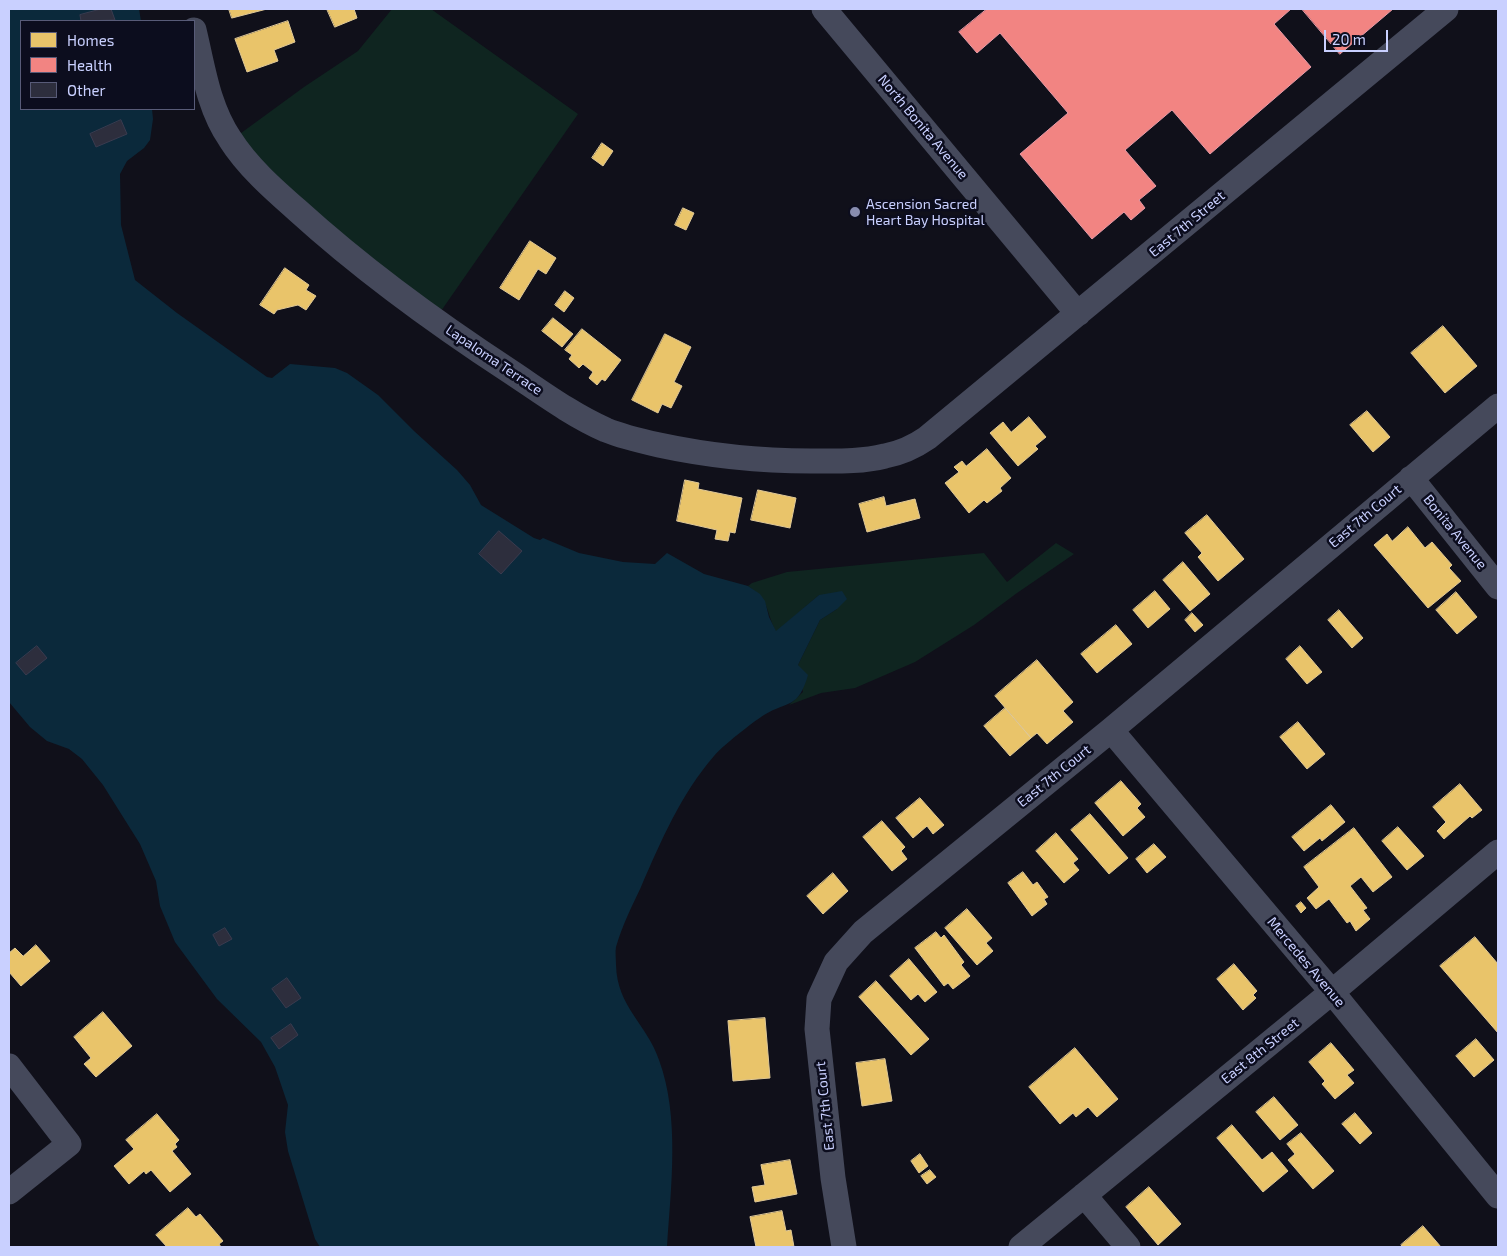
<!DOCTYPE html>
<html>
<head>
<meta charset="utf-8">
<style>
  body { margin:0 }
  #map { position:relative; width:1507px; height:1256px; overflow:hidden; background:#10101a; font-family:"Exo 2",sans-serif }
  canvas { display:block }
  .frame { position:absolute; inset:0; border:10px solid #c9d0ff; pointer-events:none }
  .legend { position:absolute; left:20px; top:20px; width:175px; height:90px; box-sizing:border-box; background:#0c0d1e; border:1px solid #585b78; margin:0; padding:6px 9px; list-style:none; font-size:15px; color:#c9d0ff }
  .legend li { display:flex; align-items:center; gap:10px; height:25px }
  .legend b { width:25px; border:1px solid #585b78 }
  .scale { position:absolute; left:1324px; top:30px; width:64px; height:22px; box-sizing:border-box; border:2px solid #c9d0ff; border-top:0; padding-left:6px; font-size:15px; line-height:18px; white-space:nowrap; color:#c9d0ff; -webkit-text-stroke:4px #0c0d1e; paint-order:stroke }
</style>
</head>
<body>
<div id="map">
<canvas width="1507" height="1256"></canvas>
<div class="frame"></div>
<ul class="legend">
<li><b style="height:14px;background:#e9c46a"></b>Homes</li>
<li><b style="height:14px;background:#f28482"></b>Health</li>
<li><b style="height:14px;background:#2d2e3d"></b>Other</li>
</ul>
<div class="scale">20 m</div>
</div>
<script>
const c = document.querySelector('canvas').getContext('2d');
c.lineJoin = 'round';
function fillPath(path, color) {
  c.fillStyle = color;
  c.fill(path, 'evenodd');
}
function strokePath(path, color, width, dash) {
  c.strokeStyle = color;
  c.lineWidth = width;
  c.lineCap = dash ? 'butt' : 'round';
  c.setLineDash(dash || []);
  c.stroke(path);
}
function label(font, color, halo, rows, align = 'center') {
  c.font = font + ' "Exo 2",sans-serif';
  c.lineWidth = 5;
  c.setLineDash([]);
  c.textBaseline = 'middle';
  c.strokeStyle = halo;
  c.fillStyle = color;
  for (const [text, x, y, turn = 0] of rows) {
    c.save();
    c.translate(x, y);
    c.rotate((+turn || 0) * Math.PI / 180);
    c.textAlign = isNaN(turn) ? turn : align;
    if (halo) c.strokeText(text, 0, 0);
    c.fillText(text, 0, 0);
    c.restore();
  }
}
fillPath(new Path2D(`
  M392,9h39l147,105 -137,197 -122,-93 -82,-82 67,-49 54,-36z
  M1056,543l18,11 -57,39 -43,32 -59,37 -60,26 -34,5 -32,12 14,-13 -5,-27 22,-45 17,-11 -18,-14 -43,37c-11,-23 -6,-31 -28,-46l4,-3 35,-11 197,-19 23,29z`), '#0f2520');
fillPath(new Path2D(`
  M9,9h130l2,12h-120v88h131l1,10 -3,21 -6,8 -17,13 -7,13 1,51 14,55 42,33 90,64 5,1 18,-14 45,4 12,5 31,22 36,36 43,39 13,15 11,20 53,33 6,2 3,-2 36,15 44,9 32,2 12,-11 37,21 44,12 12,8 5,7 4,16 7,14 43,-36 23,-4 5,8 -10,10 -17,11 -22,45 10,10c-10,34 -19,25 -44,40 -11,7 -43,32 -50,41 -33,38 -53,85 -73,131 -9,19 -19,39 -25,60 -1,5 0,12 0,18 1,42 31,59 43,95 21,57 12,127 8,187h-347l-5,-8 -27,-88 -3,-19 3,-27 -13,-38 -14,-25 -44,-43 -42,-57 -15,-36 -4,-25 -16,-37 -37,-59 -21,-26 -13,-10 -22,-8 -17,-14 -21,-25z`), '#0b293b');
const homes = new Path2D(`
  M229,9h38l-35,9z
  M327,9h27l3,9 -22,9z
  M288,21l7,21 -21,8 4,11 -31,11 -12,-33z
  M602,143l11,8 -10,15 -11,-8z
  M683,208l11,5 -8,17 -11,-5z
  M530,241l26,17 -10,16 -8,-5 -19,31 -19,-12z
  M285,268l24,17 -3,5 10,6 -10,14 -8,-5 -21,5 -3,4 -14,-9z
  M565,291l9,7 -10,14 -9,-7z
  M553,318l20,16 -11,13 -20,-16z
  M1443,326l34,40 -32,27 -34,-40z
  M582,329l39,31 -16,21 -3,-2 -5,6 -8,-7 4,-6 -10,-8 -4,4 -10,-9 3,-4 -7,-5z
  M665,334l26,13 -17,35 8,4 -11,22 -9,-4 -4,9 -26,-13z
  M1367,411l23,26 -17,15 -23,-27z
  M1029,417l17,20 -11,9 3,3 -20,17 -28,-33 13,-11 8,10z
  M987,449l24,29 -11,10 2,3 -15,12 -3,-3 -15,13 -24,-30 14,-11 -5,-5 8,-6 4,5z
  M685,480l14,3 -1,6 44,9 -7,35 -5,-1 -2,9 -13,-2 2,-9 -40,-9z
  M758,490l38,8 -6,30 -39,-8z
  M884,497l2,9 29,-7 5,19 -53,14 -8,-28z
  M1207,515l37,44 -26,22 -20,-24 4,-4 -17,-20z
  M1408,527l17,21 7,-6 20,23 -3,3 12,13 -33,27 -54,-63 13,-11 5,7z
  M1183,562l27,32 -20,17 -27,-31z
  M1155,591l15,18 -22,19 -15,-18z
  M1456,592l21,25 -20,17 -21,-24z
  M1339,610l24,28 -11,10 -24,-28z
  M1192,613l11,12 -8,7 -10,-12z
  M1116,625l16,19 -35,29 -16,-19z
  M1300,646l22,26 -15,12 -21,-25z
  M1037,660l36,42 -10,9 10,11 -26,22 -10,-11 -6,5 -36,-42z
  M1005,708l26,30 -21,18 -26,-30z
  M1298,722l27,32 -18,15 -27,-32z
  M1121,781l20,23 -4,4 8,9 -22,19 -28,-33z
  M1460,784l22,26 -10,8 -2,-2 -26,23 -7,-8 9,-9 -13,-15z
  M920,798l24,27 -11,9 -6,-8 -14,12 -17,-20z
  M1331,805l14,17 -23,19 -2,-3 -16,13 -12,-14z
  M1090,814l38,44 -19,16 -38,-44z
  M882,821l23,26 -4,4 6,8 -15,12 -29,-34z
  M1398,827l26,29 -17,14 -25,-29z
  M1354,828l38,49 -19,15 -12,-15 -11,9 17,22 -4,2 7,9 -14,12 -6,-10 -3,2 -18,-24 -13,10 -9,-11 12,-11 -15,-20z
  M1056,833l22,26 -5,4 6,7 -15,13 -28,-32z
  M1154,844l12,13 -19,16 -11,-14z
  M1023,872l10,13 4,-3 11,15 -4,2 3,5 -15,12 -24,-33z
  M833,873l15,18 -25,23 -16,-18z
  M1301,902l5,6 -5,5 -5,-7z
  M967,909l25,29 -6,5 7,8 -16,14 -32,-37z
  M936,932l5,6 3,-3 20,27 -3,3 9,11 -17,13 -5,-6 -4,3 -29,-38z
  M1475,937l23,27v69l-58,-67z
  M36,945l14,16 -29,25 -12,-14v-19l6,-5 8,8z
  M909,959l28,33 -12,10 -7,-8 -7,6 -21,-24z
  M1234,964l23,27 -4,4 3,3 -13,12 -26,-31z
  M876,981l53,58 -18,16 -52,-58z
  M103,1012l29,34 -36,31 -12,-13 7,-6 -17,-21z
  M765,1018l5,60 -37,3 -5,-60z
  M1476,1039l18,21 -20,17 -18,-21z
  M1331,1043l23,27 -7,5 7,8 -19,16 -13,-15 3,-3 -16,-19z
  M1075,1048l43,51 -21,18 -9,-10 -12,10 -3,-4 -13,11 -31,-37z
  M885,1059l7,42 -30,5 -6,-43z
  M1274,1097l24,28 -18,15 -24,-28z
  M1355,1113l17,20 -12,11 -18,-20z
  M157,1114l22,26 -4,4 2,3 -5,4 19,23 -21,18 -19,-22 -5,4 -2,-3 -15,13 -15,-18 20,-17 -8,-9z
  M1232,1125l30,35 10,-8 16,19 -25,21 -46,-54z
  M1301,1133l33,38 -21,18 -25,-29 7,-6 -8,-10z
  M920,1154l8,12 -9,7 -8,-12z
  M790,1160l7,34 -42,8 -3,-15 13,-2 -4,-20z
  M930,1170l6,7 -9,7 -6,-8z
  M1149,1187l32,37 -23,21 -32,-38z
  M188,1208l8,9 4,-3 23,27 -4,3 2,3h-54l-11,-12z
  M782,1211l4,20 5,-1 3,17h-38l-6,-30z
  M1423,1226l18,21h-38l-2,-2z`);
fillPath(homes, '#e9c46a');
strokePath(homes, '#dfc897', 1);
const health = new Path2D(`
  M987,9h304l-17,15 37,43 -101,87 -38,-44 -47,40 31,36 -17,14 6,8 -14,12 -7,-8 -32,27 -72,-85 48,-41 -68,-80 -23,20 -18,-21z
  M1302,9h91l-53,45z`);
fillPath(health, '#f28482');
strokePath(health, '#e69ba8', 1);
const building = new Path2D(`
  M101,9h10l4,11 -34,1 -1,-6z
  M121,120l6,14 -31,13 -6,-13z
  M499,531l23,20 -21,23 -22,-20z
  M37,646l10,12 -21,17 -10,-12z
  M225,928l7,11 -13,7 -6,-11z
  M287,978l14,20 -15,10 -14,-19z
  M291,1024l7,11 -19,14 -8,-11z`);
fillPath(building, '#2d2e3d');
strokePath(building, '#3a3b4f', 1);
strokePath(new Path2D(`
  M824,9l254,305
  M194,30c9,37 14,77 36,109 17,27 43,50 67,71 66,60 139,113 214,162 30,20 61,43 95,58 17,7 35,11 53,15 51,11 101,16 152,16 25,0 50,1 74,-5 16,-3 29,-9 42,-18l519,-429
  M1411,478l87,109
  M1111,730l221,262 166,204
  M9,1066l60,78 -60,48
  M1084,1195l44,52
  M844,1247l-11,-69 -16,-149 2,-30 17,-37 27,-30 248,-202 387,-324
  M1021,1247l311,-255 166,-140`), '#45495b', 25);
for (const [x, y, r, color] of [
  [855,212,6,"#888daf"]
]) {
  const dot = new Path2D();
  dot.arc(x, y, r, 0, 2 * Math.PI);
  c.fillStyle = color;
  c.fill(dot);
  strokePath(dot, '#0c0d1e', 2);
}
label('14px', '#c9d0ff', '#0c0d1e', [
  ["North Bonita Avenue",923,127,50],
  ["East 7th Street",1187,224,-40],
  ["Lapaloma Terrace",494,360,34],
  ["East 7th Court",1365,516,-40],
  ["Bonita Avenue",1455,532,51],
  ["East 7th Court",1054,776,-39],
  ["Mercedes Avenue",1306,962,50],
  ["East 8th Street",1260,1051,-39],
  ["East 7th Court",825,1106,-96]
]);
label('14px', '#c9d0ff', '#0c0d1e', [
  ["Ascension Sacred",866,204],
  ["Heart Bay Hospital",866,220]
], 'left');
</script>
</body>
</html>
